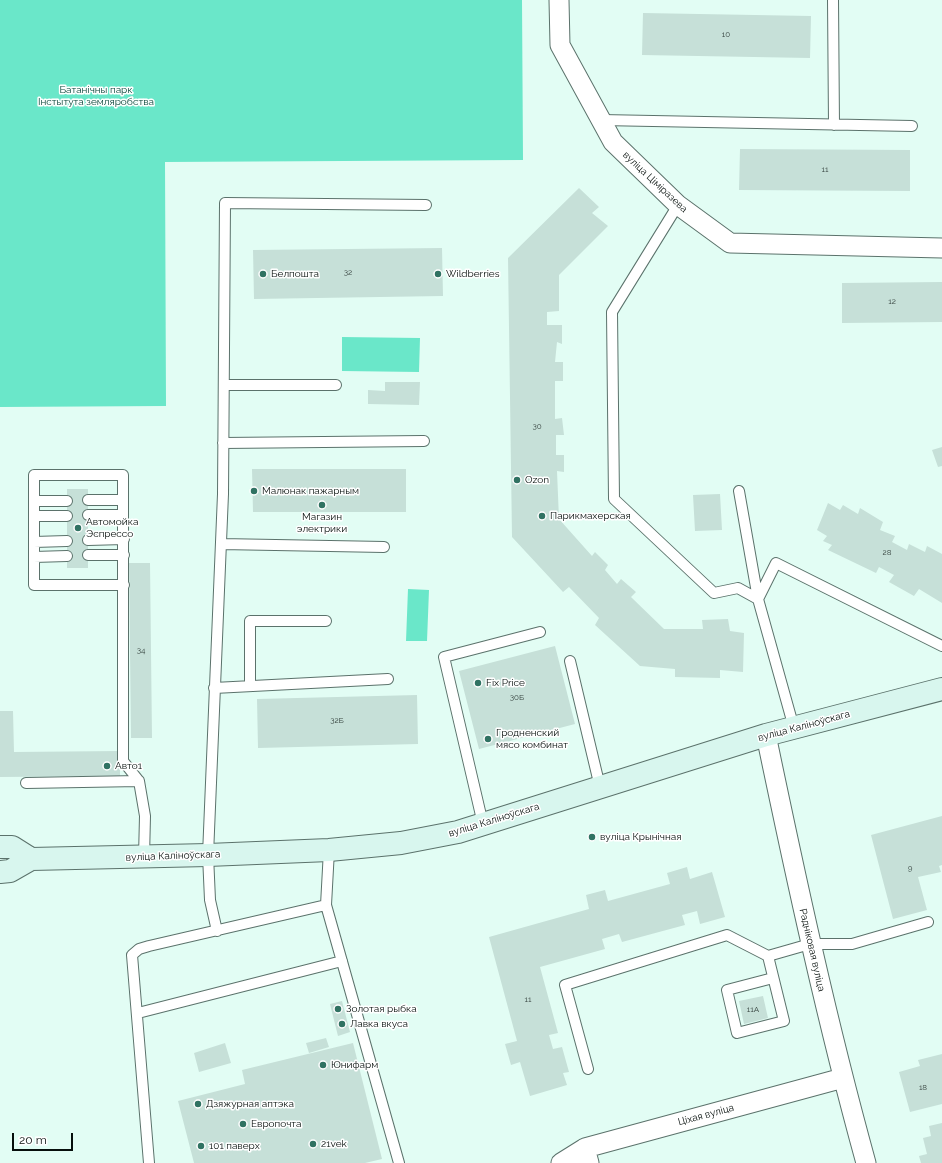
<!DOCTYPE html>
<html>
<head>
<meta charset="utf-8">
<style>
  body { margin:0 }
  #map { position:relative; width:942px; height:1163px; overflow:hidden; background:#e2fdf4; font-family:Raleway,sans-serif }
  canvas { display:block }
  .scale { position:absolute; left:12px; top:1133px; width:61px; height:18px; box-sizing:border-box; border:2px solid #060f0c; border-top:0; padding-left:5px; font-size:12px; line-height:14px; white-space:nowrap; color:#060f0c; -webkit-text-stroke:3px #fff; paint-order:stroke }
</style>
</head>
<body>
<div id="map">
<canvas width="942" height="1163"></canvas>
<div class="scale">20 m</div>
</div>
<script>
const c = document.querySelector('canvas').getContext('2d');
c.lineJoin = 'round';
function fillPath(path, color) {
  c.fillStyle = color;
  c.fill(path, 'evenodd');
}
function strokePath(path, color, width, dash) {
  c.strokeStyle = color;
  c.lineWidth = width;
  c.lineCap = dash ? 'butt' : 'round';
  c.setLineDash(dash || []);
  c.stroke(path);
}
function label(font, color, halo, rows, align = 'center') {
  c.font = font + ' Raleway,sans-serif';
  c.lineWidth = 3;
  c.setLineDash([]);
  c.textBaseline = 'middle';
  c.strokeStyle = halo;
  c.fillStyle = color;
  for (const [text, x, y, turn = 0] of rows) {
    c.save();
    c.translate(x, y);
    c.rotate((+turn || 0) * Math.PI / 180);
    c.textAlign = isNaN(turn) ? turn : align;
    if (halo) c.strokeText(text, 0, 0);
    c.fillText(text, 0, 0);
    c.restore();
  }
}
fillPath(new Path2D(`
  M0,0h522l1,160 -358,2 1,244 -166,1z
  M342,337l78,1 -1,34 -77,-1z
  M408,589l21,1 -2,51h-21z`), '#6ae7c9');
fillPath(new Path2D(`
  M643,13l168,3 -1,42 -168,-3z
  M740,149l170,1v41l-171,-1z
  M579,188l20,19 -7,6 16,13 -49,49v36l-12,1v13h15v19l-5,-2 -2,20h8v19h-8v38l7,-1 2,17h-8v20h8v17l-7,-1 2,48 33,37 3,-4 13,13 -3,5 12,14 4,-5 15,13 -5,5 33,32h39l-1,-9 26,-1 2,12 14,2 -1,39 -23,-2v8l-45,-1v-8l-35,-3 -45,-41 4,-7 -30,-31 -6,5 -51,-55 -4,-279z
  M442,248l1,48 -189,3 -1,-49z
  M942,282v40l-100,1v-40z
  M385,382h35l-1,23 -51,-1v-14l17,1z
  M942,447v19l-4,1 -6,-17z
  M252,469h154v43h-153z
  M67,489h21v79h-21z
  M720,494l2,36 -27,1 -2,-36z
  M828,503l12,7 3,-5 15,9 2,-6 23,14 -3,8 15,6 -3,6 15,8 2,-6 16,8 2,-6 15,8v49l-23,-14 -5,7 -25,-14 5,-7 -15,-8 -3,6 -48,-23 4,-5 -9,-4 4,-5 -10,-6z
  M129,563h21l2,175h-21z
  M555,646l20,78 -96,25 -20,-78z
  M417,695l1,49 -160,4 -1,-49z
  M0,711h13l1,41 106,-1v25l-120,1z
  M942,816v49l-3,1 2,6 -23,5 9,33 -34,9 -22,-84z
  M687,867l3,12 22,-7 13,45 -25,7 -3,-13 -15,4 3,10 -63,17 -3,-8 -17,5 3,10 -65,18 18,66 -9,2 4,14 9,-2 7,25 -6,1 4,12 -37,11 -10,-34 -9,3 -6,-21 12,-3 -28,-104 100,-28 -3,-14 19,-5 3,11 62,-17 -3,-11z
  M763,996l5,22 -24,6 -5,-23z
  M342,1001l8,31 -12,4 -8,-32z
  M326,1038l3,9 -20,6 -3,-10z
  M225,1043l6,20 -32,9 -5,-19z
  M353,1043l29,116 -17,4h-171l-16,-62 67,-17 -3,-14z
  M942,1054v50l-32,8 -11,-40 21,-6 -2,-6z
  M942,1123v40h-21l-2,-7 8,-2 -4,-16 8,-2 -2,-10z`), '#c6e0d8');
const lane = new Path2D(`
  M833,0l1,125
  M601,120l311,6
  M678,205l-66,107 2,187 100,94 24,-5 20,11 36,129
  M224,385h112
  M223,443l201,-2
  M739,491l19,108
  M88,500h35
  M34,501h33
  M88,515h35
  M34,516h33
  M88,540l36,-1
  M34,542l33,-1
  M221,544l163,3
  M88,555h36
  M34,557l33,-1
  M124,585h-90v-110h89v286l16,20
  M758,599l18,-36 166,83
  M570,661l30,126
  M250,686v-65h76
  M214,688l174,-9
  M26,783l113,-2 6,35 -1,41
  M483,824l-39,-167 96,-25
  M329,850l-3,55 73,258
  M217,931l-7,-31 -2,-45 15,-361 2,-291 201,2
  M768,956l16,65 -47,12 -10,-43 46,-12
  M138,1013l204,-52
  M588,1069l-23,-84 162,-50 41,21 42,-12h42l76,-22
  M149,1163l-17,-208 7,-6 10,-3 177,-41`);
const street = new Path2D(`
  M559,0l1,45 53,97 65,63 52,38 212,5
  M766,735c30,144 61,287 100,428
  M561,1163l24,-15
  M589,1163l-4,-15 258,-70`);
const secondary = new Path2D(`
  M0,847h12l19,12
  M0,872l10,-1 21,-12 177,-4 121,-5 72,-7 57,-11 308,-97 176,-46`);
strokePath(lane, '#5b726b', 12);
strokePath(street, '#5b726b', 21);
strokePath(secondary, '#5b726b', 24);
strokePath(lane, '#fff', 10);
strokePath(street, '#fff', 19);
strokePath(secondary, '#d8f6ee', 22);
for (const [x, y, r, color] of [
  [263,274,4,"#307262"],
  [438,274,4,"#307262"],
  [517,480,4,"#307262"],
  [254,491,4,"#307262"],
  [322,505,4,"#307262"],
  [542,516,4,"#307262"],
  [78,528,4,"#307262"],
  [478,683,4,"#307262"],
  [488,739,4,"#307262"],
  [107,766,4,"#307262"],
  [592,837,4,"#307262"],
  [338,1009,4,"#307262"],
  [342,1024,4,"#307262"],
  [323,1065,4,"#307262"],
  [198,1104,4,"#307262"],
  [243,1124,4,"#307262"],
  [313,1144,4,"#307262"],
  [201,1146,4,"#307262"]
]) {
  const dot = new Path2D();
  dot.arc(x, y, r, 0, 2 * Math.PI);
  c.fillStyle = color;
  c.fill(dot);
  strokePath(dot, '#fff', 1.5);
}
label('8px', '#36433f', null, [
  ["10",726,35],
  ["11",825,170],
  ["32",348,273],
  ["12",892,302],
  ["30",537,427],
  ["28",887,553],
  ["34",141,651],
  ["30Б",517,698],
  ["32Б",337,721],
  ["9",910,869],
  ["11",528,1000],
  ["11А",753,1010],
  ["18",923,1088]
]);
label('10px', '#064437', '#fff', [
  ["Батанічны парк",96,90],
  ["Інстытута земляробства",96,102]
]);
label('10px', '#060f0c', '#fff', [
  ["вуліца Ціміразева",655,182,43],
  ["вуліца Каліноўскага",804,726,-15],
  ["вуліца Каліноўскага",494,820,-17],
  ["вуліца Каліноўскага",173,856,-2],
  ["Радніковая вуліца",812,950,77],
  ["Ціхая вуліца",706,1115,-15]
]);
label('10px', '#060f0c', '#fff', [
  ["Белпошта",271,274],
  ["Wildberries",446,274],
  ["Ozon",525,480],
  ["Малюнак пажарным",262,491],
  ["Парикмахерская",550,516],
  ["Магазин",322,517,"center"],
  ["электрики",322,529,"center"],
  ["Автомойка",86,522],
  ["Эспрессо",86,534],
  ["Fix Price",486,683],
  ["Гродненский",496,733],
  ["мясо комбинат",496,745],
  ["Авто1",115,766],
  ["вуліца Крынічная",600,837],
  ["Золотая рыбка",346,1009],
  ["Лавка вкуса",350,1024],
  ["Юнифарм",331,1065],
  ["Дзяжурная аптэка",206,1104],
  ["Европочта",251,1124],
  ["21vek",321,1144],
  ["101 паверх",209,1146]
], 'left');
</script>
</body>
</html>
